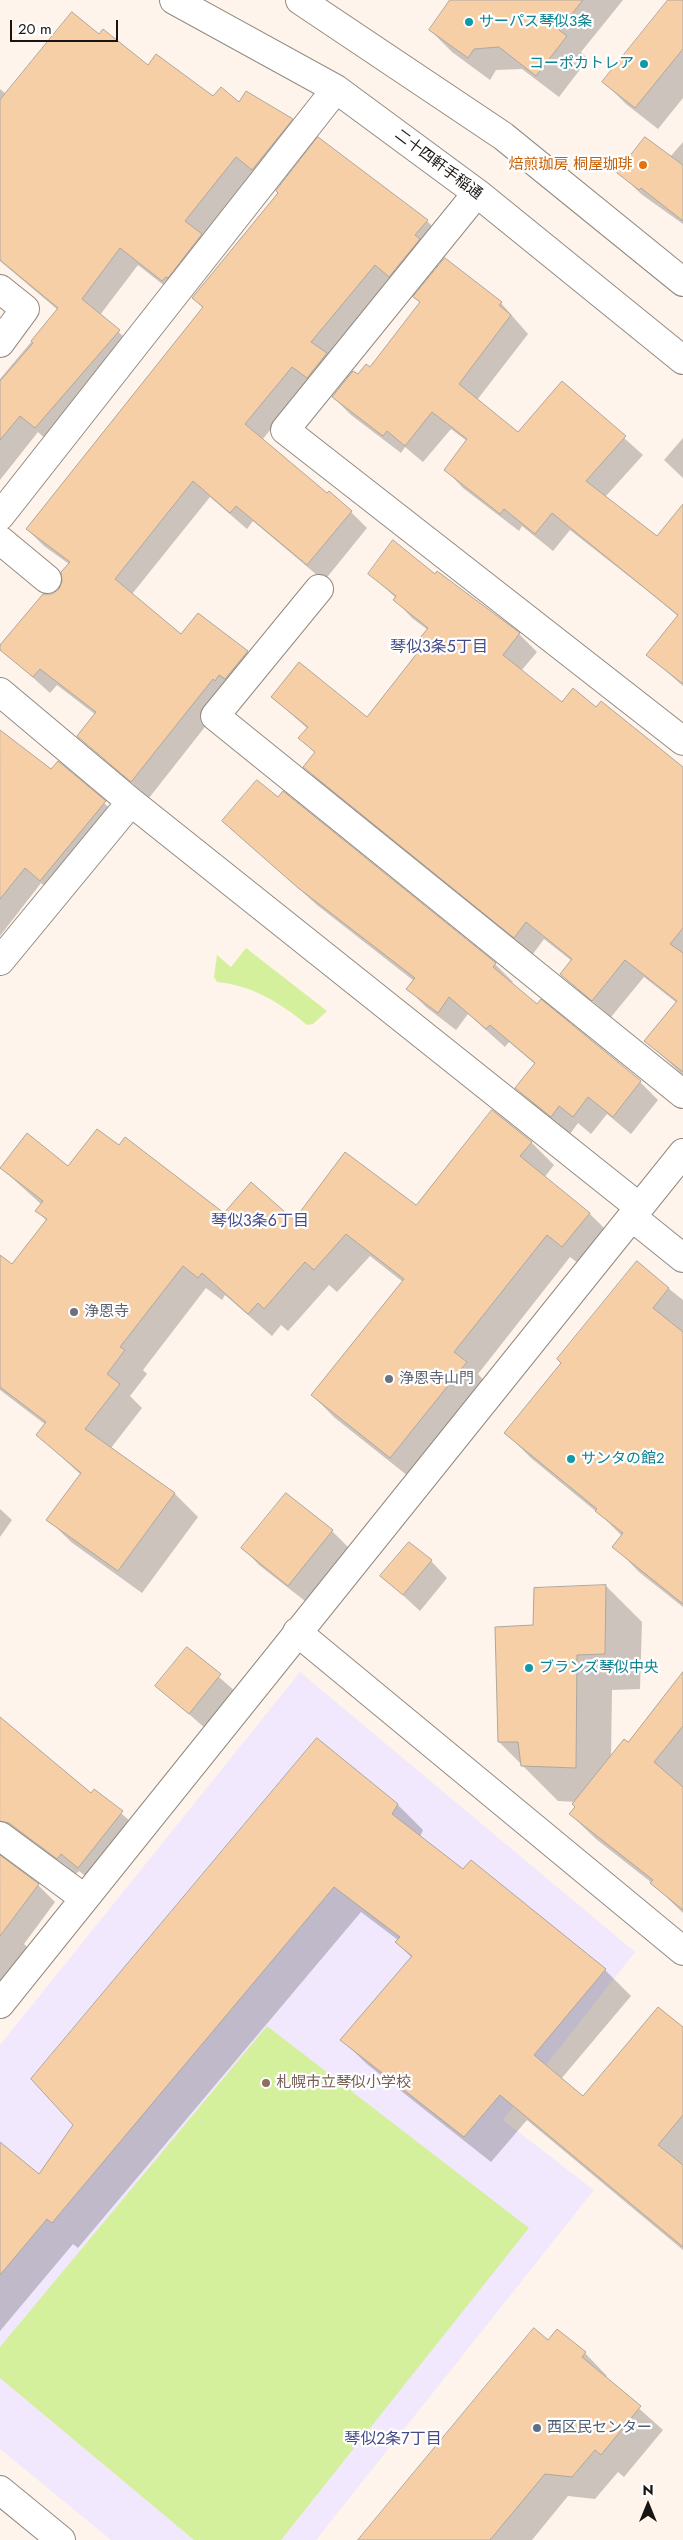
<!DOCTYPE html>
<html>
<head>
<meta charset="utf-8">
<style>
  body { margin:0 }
  #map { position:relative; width:683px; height:2540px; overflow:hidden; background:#fef4eb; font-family:Jost,sans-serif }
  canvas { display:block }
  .north { position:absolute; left:623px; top:2480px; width:50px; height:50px; -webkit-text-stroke:4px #fff; paint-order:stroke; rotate:0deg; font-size:14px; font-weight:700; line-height:20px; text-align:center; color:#191512 }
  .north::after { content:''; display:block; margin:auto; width:18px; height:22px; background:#191512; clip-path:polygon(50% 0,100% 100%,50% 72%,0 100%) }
  .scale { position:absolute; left:10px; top:20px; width:108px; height:22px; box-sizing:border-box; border:2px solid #191512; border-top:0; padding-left:6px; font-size:15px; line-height:18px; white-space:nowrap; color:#191512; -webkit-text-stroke:4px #fff; paint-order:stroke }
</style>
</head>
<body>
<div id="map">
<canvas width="683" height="2540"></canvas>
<div class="north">N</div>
<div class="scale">20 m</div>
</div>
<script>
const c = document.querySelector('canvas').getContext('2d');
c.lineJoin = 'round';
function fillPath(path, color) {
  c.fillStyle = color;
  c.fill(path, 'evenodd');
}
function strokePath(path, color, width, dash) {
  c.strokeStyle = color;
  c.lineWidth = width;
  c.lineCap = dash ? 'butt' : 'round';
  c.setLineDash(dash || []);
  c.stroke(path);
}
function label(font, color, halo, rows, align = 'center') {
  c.font = font + ' Jost,"Noto Sans JP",sans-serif';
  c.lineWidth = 4.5;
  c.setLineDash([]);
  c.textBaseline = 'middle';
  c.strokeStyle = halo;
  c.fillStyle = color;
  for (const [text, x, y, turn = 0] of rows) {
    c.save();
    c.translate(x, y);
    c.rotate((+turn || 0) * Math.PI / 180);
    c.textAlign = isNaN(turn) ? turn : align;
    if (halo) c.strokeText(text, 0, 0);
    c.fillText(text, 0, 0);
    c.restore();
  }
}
fillPath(new Path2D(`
  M300,1672l335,280 -132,168 91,70 -278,350h-205l-111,-91v-404z`), '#f1e8fd');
fillPath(new Path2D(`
  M246,948l81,63 -14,13 -6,1c-26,-22 -56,-40 -90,-43l-3,-5 3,-22 14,12z
  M267,2026l262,202 -248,312h-87l-194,-162v-31z`), '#d5f09c');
fillPath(new Path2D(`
  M452,0h171l-42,52 7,7 -29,38 -37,-28 -26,1 -6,10 -38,-28 -22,-22z
  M670,0h13v98l-25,31 -32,-25 -22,-22z
  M99,36l49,31 65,30 79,23 17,17 -129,161 -42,-33 -38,50 36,33 -84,97 -14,-13 -38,48v-101l58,-69 -58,-49v-172l6,5z
  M683,142v82l-42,-30 -22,-22 51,-15z
  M427,221l16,16 -134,145 -47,58 65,55 24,17 16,16 -43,53 -71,-60 -6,8 -37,-32 -78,97 49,42 66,16 16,17 -33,26 -81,103 -70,-62 17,-21 -39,-30 -7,8 -50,-45 60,-58 9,-26 -25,-18 -17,-17 176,-221 -10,-10z
  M501,303l27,31 -51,66 41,34 45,-51 80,72 -38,42 52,41 26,-1v149l-35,-31 31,-38 -25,-21 -84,-66 -17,21 -31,-25 -3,5 -56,-43 -17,-18 21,-29 -16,-12 -28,33 -18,-15 -4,6 -50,-38 -18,-18 25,-22z
  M683,438v40l-19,-18z
  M438,572l81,62 18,18 -16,19 41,33 34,5 87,59v307l-37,-34 31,-38 -33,-26 -33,40 -50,-43 11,-13 -28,-22 -11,15 -211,-169 -17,-18 11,-13 -16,-16 8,-9 -36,-32 95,22 56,-71 5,-18 -16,-12 -17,-18 1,-2 -26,-24 65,2z
  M0,731l51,40 7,-8 63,55 -64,78 -16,-13 -41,53z
  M224,821l271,143 18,18 -2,2 26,22 4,-5 99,81 18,18 -27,34 -24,-20 -16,20 -13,-11 -8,11 -35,-28 -18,-18 19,-23 -27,-23 -4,5 -37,-33 -12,16 -30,-23 -18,-18 6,-8 -97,-76z
  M531,1142l23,23 -10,13 46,36 23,23 -27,32 -16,-12 -92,117 11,12 -76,94 -78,-62 -23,-23 91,-113 -33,-26 -33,36 -8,-7 -41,46 -7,-6 -9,11 -47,-41 -3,5 -16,-12 -63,82 4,4 -17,22 12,12 -31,40 64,46 23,23 -56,76 -71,-51 -23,-23 33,-44 -43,-40 8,-10 -46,-35v-118l13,-6 34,-45 -10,-10 5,-6 -41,-37h67l51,-21 105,68 71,7 121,-16z
  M637,1263l46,37v307l-44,-35 -25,-26 8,-10 -18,-18 -73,-60 -25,-25 56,-70z
  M0,1509l12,11 -12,17z
  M332,1531l16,16 -43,54 -46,-36 -16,-17z
  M431,1561l16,17 -27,33 -38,-35z
  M606,1586l36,36 -2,67 -28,1 -1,68 17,-14 55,-70v239l-31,-30 -56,-44 -26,-25 7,-7 -1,-5 -18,-1 -59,-59 35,-116z
  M187,1649l49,43 -30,37 -49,-43z
  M0,1721l91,74 4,-5 45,40 -44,54 -17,-13 -4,4 -73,-22v6l36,26 17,17 -31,42 14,13 -18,22 -11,-8 -9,10z
  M397,1804l26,26 -3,7 44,34 7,-9 134,108 26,26 -70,83 22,19 100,-69v221l-156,-130 -36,42 -123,-97 -26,-25 70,-82 -16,-16 2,-2 -37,-28 -283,336 -5,-4 -73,87v-187l39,32z
  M548,2342l37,11 22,23 -2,2 58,52 -39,47 -6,-5 -23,27 -27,-3 -36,44h-172z`), '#0003');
const building = new Path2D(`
  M450,0h133l-24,30 8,6 -31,40 -37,-29 -25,2 -6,9 -39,-28z
  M668,0h15v49l-48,59 -33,-26z
  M72,12l27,22 4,-5 45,36 8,-11 57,42 8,-9 18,15 7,-11 47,28 -41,51 -16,-13 -51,64 17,13 -34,44 -2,-1 -4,4 -42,-33 -38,51 38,31 -85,98 -15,-12 -20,24v-59l33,-38 -2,-2 27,-33 -58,-48v-160z
  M318,137l110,83 -13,15 5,4 -31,38 -14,-12 -64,77 16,11 -20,25 -15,-11 -47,57 82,69 2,-2 23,20 -45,54 -71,-59 -6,7 -37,-32 -78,98 66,55 17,-21 50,38 -23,28 -6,-4 -4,6 -2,-2 -82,103 -54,-46 19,-24 -56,-43 -7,8 -33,-27v-5l43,-51h9l7,-5 3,-8 -1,-9 9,-10 -44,-33 177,-222 -11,-9 86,-105 -2,-2z
  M645,137l38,28v56l-42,-33 -2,2 -22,-17z
  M445,258l57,44 -3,3 12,10 -52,69 59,48 44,-51 64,55 -40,45 71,55 26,-32v180l-37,-29 32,-40 -126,-102 -17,21 -31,-25 -4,5 -56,-44 23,-31 -35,-27 -27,34 -18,-15 -4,5 -51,-39 21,-26 5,3 8,-10 4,3 50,-65 -7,-5z
  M393,540l42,34 2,-3 83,62 -17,22 59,47 11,-14 23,19 5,-6 82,66v161l-13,16 13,9v119l-39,-31 33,-40 -52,-41 -33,41 -32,-27 12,-15 -46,-37 -12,16 -211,-171 12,-15 -17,-14 10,-11 -37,-30 28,-35 68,55 55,-70 -6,-4 12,-15 -35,-28 3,-4 -28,-22z
  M0,730l51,39 7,-8 48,40 -66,80 -15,-13 -25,31z
  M257,780l21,17 5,-6 213,172 -3,4 44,37 4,-5 100,82 -28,36 -25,-20 -15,20 -14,-11 -8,11 -36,-29 20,-25 -45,-38 -4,4 -37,-32 -11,16 -32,-24 9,-11 -118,-91 -75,-66z
  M492,1110l40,32 -12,14 70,57 -28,34 -15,-12 -93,117 13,10 -77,96 -79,-63 93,-116 -58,-45 -32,36 -9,-8 -41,47 -6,-6 -10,11 -46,-41 -4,5 -15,-12 -63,81 5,3 -18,24 13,10 -35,45 90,64 -57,78 -72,-51 35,-47 -45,-38 10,-13 -46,-35v-132l12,9 35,-45 -12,-8 8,-10 -43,-33 27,-35 41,33 29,-37 22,16 6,-8 99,76 27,-31 43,38 51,-68 71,53z
  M637,1261l32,27 -16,20 30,24v272l-71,-57 11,-14 -28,-22 2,-2 -93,-76 57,-70 -4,-4z
  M286,1493l47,37 -45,56 -47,-38z
  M409,1542l23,18 -29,35 -23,-19z
  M606,1585l-1,69 -28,1 -1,113 -55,-2 -3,-24h-20l-3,-115 38,-2 1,-37z
  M187,1647l34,27 -32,40 -34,-28z
  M683,1672v54l-29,36 29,25v123l-33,-27 3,-3 -84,-66 6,-7 -3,-3 52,-65 4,3z
  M0,1717l91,76 3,-4 29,22 -45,57 -17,-14 -4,5 -48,-36 -9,-2z
  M317,1738l81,66 -6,10 71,55 8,-9 135,109 -72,86 49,41 75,-89 25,20v88l-25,30 25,20v82l-183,-152 -36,42 -124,-97 72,-84 -17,-14 5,-5 -66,-50 -282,336 -5,-4 -47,56v-133l39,32 34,-49 -42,-46z
  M0,1855l39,29 -39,52z
  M534,2328l14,12 9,-11 29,23 -4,5 59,49 -40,49 -6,-5 -23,27 -27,-3 -55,66h-132z`);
fillPath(building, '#f7cfa7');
strokePath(building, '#afa69d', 1);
const minor = new Path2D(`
  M174,0l162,89 141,104 206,167
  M300,0l203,136 180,146
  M477,193l-192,237 398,311
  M0,289l25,20 -25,34
  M0,516l336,-427
  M0,540l47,39
  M319,589l-104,127 468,378
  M0,692l131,110 508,405
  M0,961l131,-159
  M632,1217l51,41
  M297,1632l386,319
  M0,1836l84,62
  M0,2004l683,-851
  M0,2490l61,50`);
strokePath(minor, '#938b82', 30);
strokePath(minor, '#fff', 28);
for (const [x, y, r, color] of [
  [469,22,5,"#0f9aa8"],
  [644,64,5,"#0f9aa8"],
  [643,165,5,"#e8710a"],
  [74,1312,5,"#6b7280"],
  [389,1379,5,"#6b7280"],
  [571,1459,5,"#0f9aa8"],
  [529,1668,5,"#0f9aa8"],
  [266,2083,5,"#8d6e63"],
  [537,2428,5,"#5c6f8a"]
]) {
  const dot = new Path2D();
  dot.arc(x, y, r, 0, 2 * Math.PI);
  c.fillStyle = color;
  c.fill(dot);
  strokePath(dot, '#fff', 2);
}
label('15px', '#0d838f', '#fff', [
  ["サーパス琴似3条",479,22],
  ["コーポカトレア",634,64,"right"],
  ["サンタの館2",581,1459],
  ["ブランズ琴似中央",539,1668]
], 'left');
label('15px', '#191512', '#fff', [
  ["二十四軒手稲通",438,165,37]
]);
label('15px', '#c56008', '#fff', [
  ["焙煎珈房 桐屋珈琲",633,165]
], 'right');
label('15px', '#5b616d', '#fff', [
  ["浄恩寺",84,1312],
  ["浄恩寺山門",399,1379]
], 'left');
label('15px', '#785e54', '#fff', [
  ["札幌市立琴似小学校",276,2083]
], 'left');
label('15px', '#4e5e75', '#fff', [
  ["西区民センター",547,2428]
], 'left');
label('16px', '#454b88', '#fff', [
  ["琴似3条5丁目",439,648],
  ["琴似3条6丁目",260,1222],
  ["琴似2条7丁目",393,2440]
]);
</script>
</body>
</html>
